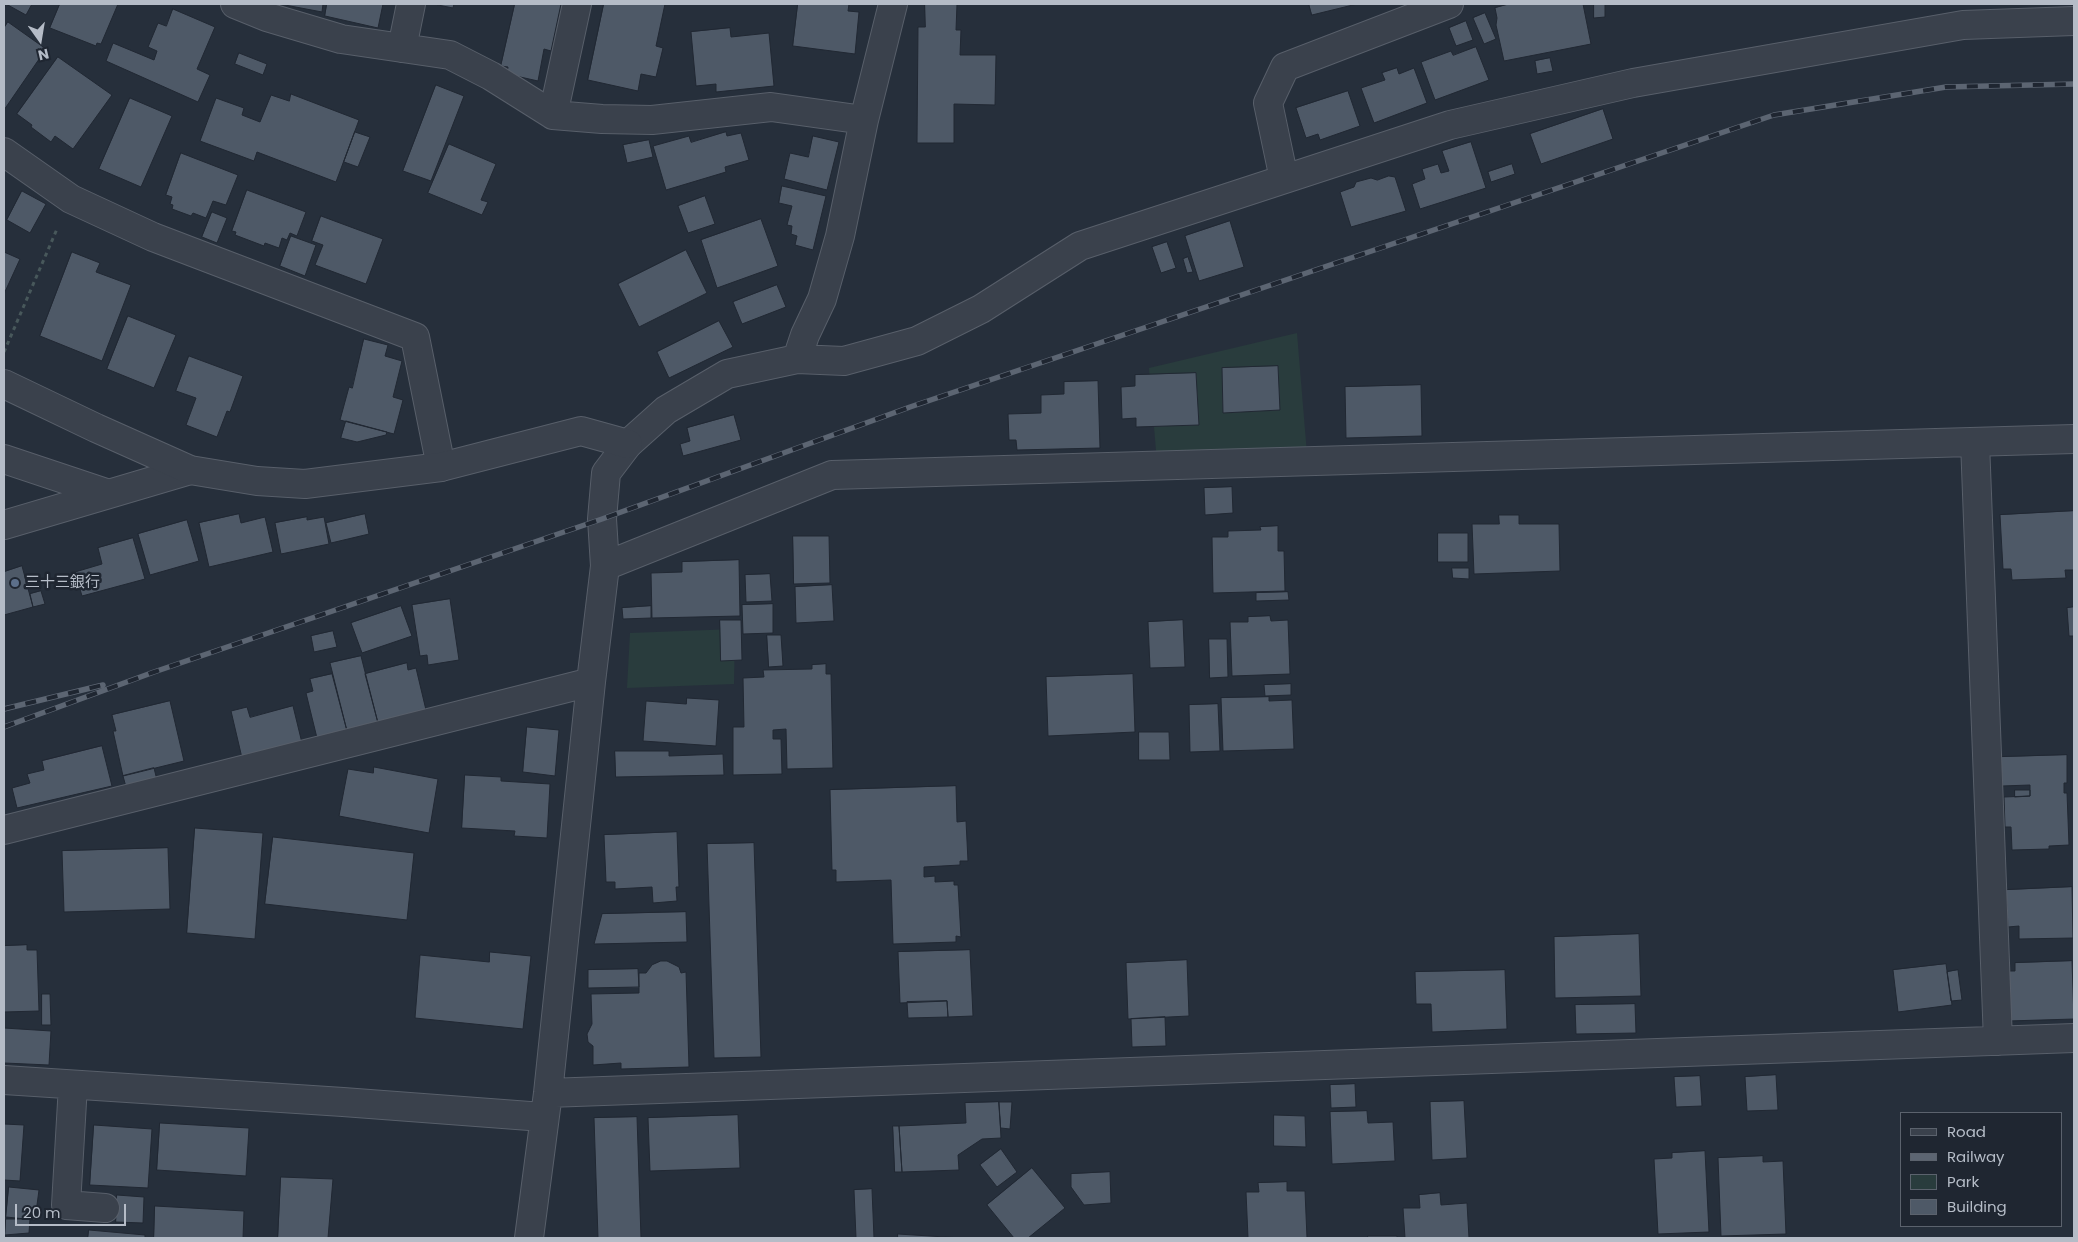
<!DOCTYPE html>
<html>
<head>
<meta charset="utf-8">
<style>
  body { margin:0 }
  #map { position:relative; width:2078px; height:1242px; overflow:hidden; background:#262f3b; font-family:Poppins,sans-serif }
  canvas { display:block }
  .frame { position:absolute; inset:0; border:5px solid #b5bcc7; pointer-events:none }
  .legend { position:absolute; left:1900px; top:1112px; width:162px; height:115px; box-sizing:border-box; background:#1f2631; border:1px solid #5b626d; margin:0; padding:6px 9px; list-style:none; font-size:15px; color:#b5bcc7 }
  .legend li { display:flex; align-items:center; gap:10px; height:25px }
  .legend b { width:25px; border:1px solid #5b626d }
  .north { position:absolute; left:15px; top:15px; width:50px; height:50px; -webkit-text-stroke:4px #1f2631; paint-order:stroke; rotate:167deg; font-size:14px; font-weight:700; line-height:20px; text-align:center; color:#b5bcc7 }
  .north::after { content:''; display:block; margin:auto; width:18px; height:22px; background:#b5bcc7; clip-path:polygon(50% 0,100% 100%,50% 72%,0 100%) }
  .scale { position:absolute; left:15px; top:1204px; width:111px; height:22px; box-sizing:border-box; border:2px solid #b5bcc7; border-top:0; padding-left:6px; font-size:15px; line-height:18px; white-space:nowrap; color:#b5bcc7; -webkit-text-stroke:4px #1f2631; paint-order:stroke }
</style>
</head>
<body>
<div id="map">
<canvas width="2078" height="1242"></canvas>
<div class="frame"></div>
<ul class="legend">
<li><b style="height:6px;background:#3a414c"></b>Road</li>
<li><b style="height:6px;background:#5c6572"></b>Railway</li>
<li><b style="height:14px;background:#293c3d"></b>Park</li>
<li><b style="height:14px;background:#4e5967"></b>Building</li>
</ul>
<div class="north">N</div>
<div class="scale">20 m</div>
</div>
<script>
const c = document.querySelector('canvas').getContext('2d');
c.lineJoin = 'round';
function fillPath(path, color) {
  c.fillStyle = color;
  c.fill(path, 'evenodd');
}
function strokePath(path, color, width, dash) {
  c.strokeStyle = color;
  c.lineWidth = width;
  c.lineCap = dash ? 'butt' : 'round';
  c.setLineDash(dash || []);
  c.stroke(path);
}
function label(font, color, halo, rows, align = 'center') {
  c.font = font + ' Poppins,"Noto Sans JP",sans-serif';
  c.lineWidth = 5;
  c.setLineDash([]);
  c.textBaseline = 'middle';
  c.strokeStyle = halo;
  c.fillStyle = color;
  for (const [text, x, y, turn = 0] of rows) {
    c.save();
    c.translate(x, y);
    c.rotate((+turn || 0) * Math.PI / 180);
    c.textAlign = isNaN(turn) ? turn : align;
    if (halo) c.strokeText(text, 0, 0);
    c.fillText(text, 0, 0);
    c.restore();
  }
}
fillPath(new Path2D(`
  M1297,333l10,121 -150,8 -8,-94z
  M735,629l-1,55 -107,4 3,-55z`), '#293c3d');
const building = new Path2D(`
  M4,4h28l-6,11 -20,-11 -2,5z
  M60,4h58l-17,40 -4,-1 -1,3 -46,-18z
  M285,4h38l-1,8 -37,-7z
  M327,4h56l-5,24 -53,-12z
  M439,4h15l-1,4 -15,-3z
  M515,4h46l-10,47 -7,-2 -6,32 -31,-7 1,-7 -7,-1z
  M604,4h61l-9,42 7,2 -7,29 -15,-3 -3,17 -50,-11z
  M798,4h51l-1,7 11,1 -4,42 -62,-8z
  M925,4h32l-1,26h5l-1,25h36l-1,50 -41,-1v39h-37l1,-116h7z
  M1309,4h48l-45,11z
  M1509,4h74l8,40 -87,17 -8,-36 1,-7 -2,-10z
  M1594,4h11v13l-11,1z
  M173,9l42,18 -18,42 13,6 -12,27 -92,-41 7,-18 41,17 3,-9 -9,-4 10,-24 8,3z
  M1485,13l11,26 -12,5 -11,-26z
  M1466,21l7,19 -17,6 -7,-18z
  M8,22l38,27 -42,61v-82z
  M730,28l1,9 38,-4 5,53 -58,6v-8l-20,2 -5,-54z
  M1476,47l13,33 -54,20 -14,-38 30,-11 2,4z
  M239,53l28,11 -4,11 -28,-11z
  M58,57l54,38 -39,54 -18,-13 -4,6 -20,-15 1,-2 -15,-11z
  M1550,58l3,13 -16,3 -2,-13z
  M1397,68l2,6 15,-6 13,35 -53,20 -13,-35 24,-8 -3,-7z
  M436,85l28,11 -33,85 -28,-10z
  M1348,91l12,35 -40,14 -2,-6 -12,4 -10,-30z
  M291,94l68,26 -23,62 -79,-30 -3,9 -54,-20 16,-43 28,10 -2,7 18,7 11,-27 18,6z
  M130,98l42,18 -31,71 -42,-18z
  M1603,109l10,30 -72,25 -11,-30z
  M355,132l15,5 -12,30 -14,-5z
  M726,132l1,4 14,-3 8,27 -24,7 1,5 -60,18 -13,-44 36,-10 2,6z
  M813,136l26,6 -12,48 -43,-11 6,-26 18,4z
  M649,140l4,17 -26,6 -4,-18z
  M1471,142l15,46 -66,21 -8,-25 13,-5 -3,-10 16,-5 3,9 8,-2 -7,-20z
  M449,144l47,20 -15,36 7,2 -6,13 -54,-22z
  M181,153l57,22 -12,30 -13,-4 -7,17 -13,-5 -2,3 -19,-7 1,-4 -3,-1 2,-7 -6,-2z
  M1512,164l3,10 -24,8 -3,-10z
  M1389,176l6,1 11,34 -55,16 -11,-35 14,-5 2,-5 15,-4 6,2z
  M782,186l44,10 -13,54 -18,-5 2,-9 -6,-2 1,-8 -5,-1 5,-19 -13,-3z
  M247,190l59,22 -9,24 -7,-3 -3,7 -5,-2 -3,10 -14,-5 -1,3 -29,-11 1,-3 -4,-1z
  M22,191l24,13 -16,29 -23,-13z
  M705,196l10,28 -27,9 -10,-27z
  M212,212l15,6 -10,25 -15,-6z
  M321,216l62,23 -17,45 -51,-19 8,-20 -11,-4z
  M761,219l17,47 -61,22 -16,-48z
  M1230,221l14,46 -45,14 -14,-45z
  M291,236l25,9 -11,31 -25,-10z
  M1167,242l9,26 -15,5 -9,-26z
  M686,250l21,43 -68,34 -21,-43z
  M4,252l16,7 -16,35z
  M72,252l28,11 -4,9 35,13 -29,76 -62,-25z
  M1188,257l5,15 -6,1 -4,-14z
  M777,285l9,22 -44,17 -9,-22z
  M128,316l48,19 -22,53 -47,-19z
  M719,321l14,26 -64,31 -12,-26z
  M364,339l24,6 -3,11 17,5 -9,36 10,3 -9,34 -54,-14 9,-33 3,1z
  M189,356l54,20 -13,36 -3,-1 -10,26 -31,-12 10,-27 -20,-7z
  M1278,366l2,44 -57,3 -1,-45z
  M1196,373l3,52 -63,2v-9l-14,1 -1,-32 14,-1v-11z
  M1098,381l2,67 -83,2 -1,-10h-7l-1,-26 33,-1v-18l23,-1v-12z
  M1421,385l1,51 -76,2 -1,-51z
  M734,415l7,25 -58,16 -3,-12 10,-3 -3,-13z
  M346,421l41,11 -1,3 -29,7 -16,-4z
  M1232,487l1,26 -28,2 -1,-27z
  M2074,511v59h-9l1,8 -54,2 -1,-11h-8l-3,-54z
  M239,514l2,9 24,-6 8,35 -64,15 -10,-44z
  M365,514l4,20 -38,9 -5,-20z
  M1499,515h20v9h40l1,47 -86,3 -2,-50h27z
  M307,517v3l17,-3 5,27 -48,10 -6,-31z
  M187,520l12,41 -49,14 -12,-41z
  M1278,526v25h6l1,40 -72,2 -1,-56h16v-6l33,-1 -1,-3z
  M1438,533h30v29h-30z
  M793,536h36l1,47 -36,1z
  M133,538l12,41 -63,17 -7,-24 27,-8 -4,-16z
  M739,560l1,56 -88,2 -1,-45 31,-1v-10z
  M22,566l11,41 -29,8v-43z
  M1452,568h17v11l-16,-1z
  M770,574l2,27 -26,1 -1,-27z
  M832,585l2,36 -38,2 -1,-36z
  M41,591l4,13 -12,3 -3,-13z
  M1288,592l1,8 -33,1v-8z
  M450,599l9,61 -31,5 -1,-10 -7,1 -8,-51z
  M773,604v29l-30,1 -1,-29z
  M401,606l11,30 -50,17 -11,-30z
  M651,606v12l-28,1 -1,-11z
  M2074,607v29h-5l-2,-28z
  M1270,616l1,5 17,-1 2,54 -58,2 -2,-54h18v-5z
  M720,620h21l1,40 -21,1z
  M1183,620l2,47 -35,1 -2,-46z
  M333,631l4,16 -23,5 -3,-16z
  M767,635h14l2,31 -14,1z
  M1209,639h18l1,38 -18,1z
  M361,656l17,67 -31,8 -17,-68z
  M407,663l1,7 8,-2 10,42 -48,13 -13,-49z
  M826,664v10h5l2,94 -46,1 -1,-40 -13,1v9h8l1,35 -49,1v-48h11l-1,-49 21,-1 -1,-7 49,-1v-4z
  M332,674l15,57 -30,7 -11,-45 7,-2 -3,-12z
  M1133,674l2,58 -87,4 -2,-59z
  M1291,684v11l-26,1 -1,-11z
  M1269,697v4l23,-1 2,49 -71,2 -2,-53z
  M687,698l32,2 -3,46 -73,-5 3,-40 40,3z
  M170,701l14,60 -61,15 -10,-45h3l-4,-16z
  M1218,704l2,47 -30,1 -1,-47z
  M293,706l9,37 -60,15 -11,-47 16,-4 3,10z
  M527,727l32,3 -4,46 -32,-4z
  M1139,732h30l1,28h-31z
  M102,746l10,40 -95,22 -5,-20 18,-5 -3,-9 17,-4 -2,-9z
  M615,751h54v5l54,-2 1,21 -108,2z
  M2067,755v28h-3v10h3l2,52 -20,1v3l-37,1 -1,-23h-6l-1,-30 26,-1v-11l-28,1 -1,-29z
  M374,767l64,12 -9,54 -90,-17 9,-47 25,4z
  M154,768l3,12 -31,7 -3,-11z
  M465,775l36,2v4l49,3 -3,54 -33,-2 1,-5 -53,-3z
  M956,786l1,36 9,-1 2,40h-8v4l-36,2v10l11,-1v6l19,-1v4h4l3,52 -5,-1v6l-63,2 -2,-64 -55,2v-12h-4l-2,-80z
  M2015,790h15v6l-15,1z
  M195,828l68,5 -8,106 -68,-6z
  M677,832l2,55h-3l1,14 -24,2 -1,-16 -37,2v-7h-9l-2,-47z
  M273,837l141,16 -7,67 -142,-16z
  M754,843l7,214 -47,1 -7,-214z
  M168,848l2,61 -106,3 -2,-61z
  M2072,887l1,51 -54,1v-13l-11,1 -2,-37z
  M686,912l1,30 -93,2 8,-30z
  M1639,934l2,62 -86,2 -1,-61z
  M27,945v5h10l2,61 -35,1v-66z
  M970,950l3,66 -25,1 -1,-16 -47,2 -2,-51z
  M490,952l41,4 -8,73 -108,-11 5,-63 69,7z
  M1187,960l2,56 -61,3 -2,-56z
  M661,961h6l12,6 2,6 5,-1 3,95 -68,2v-6l-28,2v-19l-5,-4 -1,-8 5,-10 -1,-30 48,-1v-20h7l6,-8z
  M2072,961l2,58 -66,2 -2,-50h9v-8z
  M1946,964l6,41 -54,7 -5,-42z
  M638,969l1,18 -51,1v-18z
  M1505,970l2,59 -75,3 -1,-28h-15l-1,-32z
  M1958,970l4,30 -11,1 -4,-29z
  M42,994h8l1,31h-9z
  M947,1001l1,16 -40,1 -1,-16z
  M1635,1004l1,29 -60,1 -1,-29z
  M1165,1017l1,29 -34,1 -1,-28z
  M4,1028l47,3 -2,34 -45,-2z
  M1776,1075l2,35 -31,1 -2,-34z
  M1700,1076l2,30 -26,1 -2,-30z
  M1355,1084l1,23 -25,1 -1,-23z
  M1464,1101l3,57 -35,2 -2,-58z
  M999,1102l2,36 -19,1 -24,16 1,15 -57,2 -3,-46 67,-3 -1,-20z
  M999,1102h13l-2,27 -9,-1z
  M1367,1111l1,12 25,-1 2,39 -63,3 -2,-52z
  M738,1115l2,53 -90,3 -2,-53z
  M1274,1115l31,1 1,31 -32,-1z
  M637,1117l4,121h-43l-4,-120z
  M160,1123l89,5 -3,48 -89,-6z
  M4,1124l20,1 -4,56 -16,-1z
  M94,1125l58,4 -4,59 -58,-3z
  M893,1126h6l3,46h-7z
  M1001,1149l16,23 -20,15 -17,-22z
  M1705,1151l4,81 -51,2 -4,-75 18,-1v-5z
  M1763,1156v6l20,-1 3,73 -65,2 -3,-78z
  M1032,1168l33,40 -37,30h-14l-27,-33z
  M1110,1172l1,31 -27,2 -13,-18v-13z
  M281,1177l52,2 -5,59h-50z
  M1287,1182v9h18l2,47h-59l-2,-46h13l-1,-9z
  M9,1187l30,3 -4,30 -29,-3z
  M872,1189l2,49h-18l-2,-48z
  M1440,1193l1,12 26,-2 2,35h-64l-2,-30h17l-1,-13z
  M117,1195l27,2 -1,26 -27,-1z
  M155,1206l89,5 -1,27h-89z
  M6,1219h24l-1,14 -24,2z
  M89,1230l56,5v3h-57z
  M898,1234l63,4h-63z
  M1368,1236h29v2h-29z`);
fillPath(building, '#4e5967');
strokePath(building, '#212833', 1);
const minor = new Path2D(`
  M235,4l32,13 74,22 109,16 41,21 62,39 49,4 50,1 119,-13 93,13
  M402,48l9,-44
  M553,115l24,-111
  M4,152l67,47 82,38 262,100 26,130
  M1284,179l-16,-76 17,-36 164,-63
  M797,359l8,-24 17,-36 18,-63 24,-116 29,-116
  M1975,442l23,599
  M4,459l102,34
  M4,525l186,-55
  M605,566l227,-91 1242,-36
  M4,830l587,-148
  M4,1080l339,22 200,15
  M73,1085l-7,120 39,3
  M548,1093l1526,-55
  M529,1238l19,-145 43,-411 14,-116 -3,-47 4,-46 22,-29 38,-34 61,-36 70,-15 47,2 73,-20 64,-32 99,-63 370,-121 183,-42 330,-58 111,-4`);
const tertiary = new Path2D(`
  M4,384l92,44 94,42 67,11 48,3 136,-17 140,-36 47,13`);
strokePath(minor, '#585f6a', 30);
strokePath(tertiary, '#585f6a', 30);
strokePath(new Path2D(`
  M4,352l53,-123`), '#48585b', 3, [4, 4]);
strokePath(minor, '#3a414c', 28);
strokePath(tertiary, '#3a414c', 28);
const rail = new Path2D(`
  M4,709l99,-24
  M4,727l150,-55 448,-153 308,-112 864,-292 172,-28 128,-3`);
strokePath(rail, '#5c6572', 5.5);
strokePath(rail, '#1f2631', 4, [11]);
for (const [x, y, r, color] of [
  [15,583,5,"#5c6f8a"]
]) {
  const dot = new Path2D();
  dot.arc(x, y, r, 0, 2 * Math.PI);
  c.fillStyle = color;
  c.fill(dot);
  strokePath(dot, '#1f2631', 2);
}
label('15px', '#b5bcc7', '#1f2631', [
  ["三十三銀行",25,583]
], 'left');
</script>
</body>
</html>
